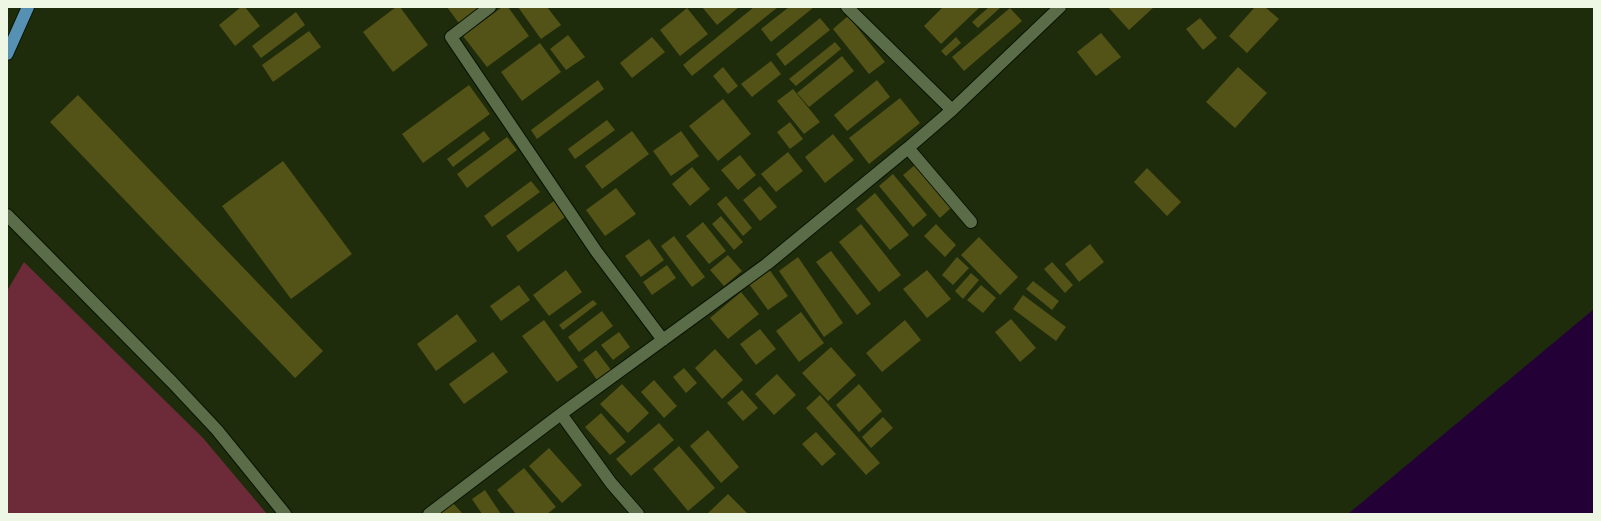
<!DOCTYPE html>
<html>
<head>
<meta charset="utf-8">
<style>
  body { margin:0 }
  #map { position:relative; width:1601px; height:521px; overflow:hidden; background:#1e2c0b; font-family:Raleway,sans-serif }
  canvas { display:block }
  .frame { position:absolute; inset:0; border:8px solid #edf7e3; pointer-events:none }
</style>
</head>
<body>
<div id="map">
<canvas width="1601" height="521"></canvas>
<div class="frame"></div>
</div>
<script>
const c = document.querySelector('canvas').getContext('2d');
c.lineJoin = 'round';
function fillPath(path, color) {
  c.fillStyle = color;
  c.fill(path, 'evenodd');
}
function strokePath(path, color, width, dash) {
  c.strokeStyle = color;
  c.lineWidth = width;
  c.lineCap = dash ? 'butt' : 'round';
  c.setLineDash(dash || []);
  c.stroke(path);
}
fillPath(new Path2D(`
  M24,262l179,176 64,76h-260v-223z`), '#6d2b3a');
fillPath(new Path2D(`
  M1594,309v205h-246z`), '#230137');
fillPath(new Path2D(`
  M241,7h4l15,19 -25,20 -16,-21z
  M396,7h4l28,38 -35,27 -30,-40z
  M447,7h40l-26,19z
  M502,7h6l21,29 -42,31 -24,-31z
  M518,7h29l14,18 -20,14z
  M702,7h37l-22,18z
  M754,7h24l-86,69 -9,-11z
  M789,7h25l-43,35 -10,-13z
  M943,7h37l-39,37 -17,-18z
  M989,7h12l-23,21 -6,-6z
  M1108,7h46l-25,23z
  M1255,7h10l14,12 -32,34 -18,-17z
  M687,8l21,26 -28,22 -20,-26z
  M1010,8l12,13 -58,50 -12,-14z
  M296,12l9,13 -44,33 -9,-12z
  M848,16l37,46 -16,12 -36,-45z
  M820,18l10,12 -45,36 -9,-12z
  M1200,18l17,20 -14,12 -17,-21z
  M309,31l12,16 -48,35 -11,-17z
  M1101,33l20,24 -25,19 -19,-24z
  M568,35l17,22 -19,13 -16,-21z
  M652,37l13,15 -33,26 -12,-15z
  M956,37l5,6 -15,13 -5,-5z
  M835,42l6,7 -45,37 -7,-7z
  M540,43l21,29 -39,29 -21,-29z
  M842,56l12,15 -45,36 -12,-14z
  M771,61l10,13 -29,23 -11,-13z
  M723,67l15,19 -10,8 -15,-18z
  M1238,67l29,26 -32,35 -29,-26z
  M598,80l6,9 -67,50 -6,-9z
  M877,80l13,17 -43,34 -13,-16z
  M469,85l21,29 -67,49 -21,-29z
  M793,89l27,33 -16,12 -27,-33z
  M78,95l245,256 -28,27 -245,-256z
  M900,98l20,25 -51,41 -20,-26z
  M723,99l28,35 -33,27 -29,-35z
  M607,120l8,10 -40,29 -7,-10z
  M790,122l13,17 -13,10 -13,-17z
  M484,131l6,8 -37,28 -6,-8z
  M632,131l17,23 -47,35 -17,-23z
  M681,131l18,25 -28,20 -18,-25z
  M833,134l21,26 -29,23 -20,-26z
  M507,137l10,13 -50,38 -10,-14z
  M788,152l15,19 -27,21 -15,-18z
  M740,155l16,20 -18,15 -17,-20z
  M283,161l69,93 -61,45 -69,-93z
  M915,165l37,42 -12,11 -37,-43z
  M692,167l18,22 -20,17 -18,-22z
  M1147,168l34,34 -14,14 -33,-34z
  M893,174l34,41 -14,12 -34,-41z
  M531,181l9,11 -48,35 -8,-11z
  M760,186l17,21 -17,14 -17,-21z
  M616,188l20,26 -31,22 -19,-26z
  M875,193l34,42 -19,15 -34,-41z
  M726,196l26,32 -9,8 -26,-32z
  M554,201l11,16 -47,35 -12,-16z
  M721,216l22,26 -9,8 -22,-26z
  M703,222l23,29 -17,13 -23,-28z
  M861,224l40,51 -22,17 -40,-50z
  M936,224l20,21 -11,12 -21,-21z
  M674,236l31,41 -13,10 -31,-41z
  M979,237l39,40 -18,18 -39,-40z
  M649,239l15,21 -23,17 -16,-21z
  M1090,244l14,18 -25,20 -14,-18z
  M831,251l40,53 -14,11 -41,-53z
  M728,255l14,16 -18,15 -14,-16z
  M798,257l45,66 -19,14 -45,-66z
  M957,257l12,11 -16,17 -11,-10z
  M1052,262l21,23 -8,8 -21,-24z
  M667,265l9,13 -24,17 -9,-13z
  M769,269l19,27 -20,14 -19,-26z
  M566,270l16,22 -33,24 -16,-21z
  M927,270l24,29 -24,19 -24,-29z
  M971,273l8,7 -16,19 -8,-8z
  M1033,281l26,20 -7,9 -26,-21z
  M519,285l11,15 -29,21 -11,-15z
  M981,285l15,13 -13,15 -16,-13z
  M741,292l18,22 -31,25 -18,-21z
  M1023,295l43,32 -10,14 -43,-32z
  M593,300l4,4 -34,26 -4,-5z
  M602,311l11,15 -34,26 -11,-15z
  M801,312l23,31 -25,19 -23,-31z
  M457,314l20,27 -41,30 -19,-27z
  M1011,319l25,29 -16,14 -25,-30z
  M544,320l34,47 -21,15 -35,-46z
  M905,320l16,20 -39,32 -16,-19z
  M760,329l16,20 -20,16 -16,-21z
  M619,332l11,15 -17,13 -12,-15z
  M831,347l25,28 -28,26 -26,-28z
  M715,349l28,31 -21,19 -27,-31z
  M596,350l15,20 -14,10 -14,-20z
  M493,352l15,20 -44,32 -15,-20z
  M684,368l13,15 -11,10 -13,-16z
  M777,374l19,21 -22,20 -19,-21z
  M654,380l23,26 -13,12 -23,-26z
  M622,384l27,29 -21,20 -28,-29z
  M859,384l23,27 -23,21 -23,-27z
  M742,390l16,18 -15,13 -16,-18z
  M820,395l60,68 -14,12 -60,-67z
  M601,413l25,29 -16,13 -25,-28z
  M883,417l10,11 -22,20 -9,-11z
  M659,423l15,17 -43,36 -15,-17z
  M708,430l31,37 -18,16 -31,-37z
  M816,432l20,22 -14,12 -20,-22z
  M679,446l36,42 -27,23 -35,-42z
  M549,448l33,37 -20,18 -33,-37z
  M524,468l32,39 -9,7h-31l-19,-24z
  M485,490l16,24h-19l-10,-15z
  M728,494l20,20h-41z
  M451,501l12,13h-26z`), '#535217');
const minor = new Path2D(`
  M490,7l-39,30 145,214 67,89
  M847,7l105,103
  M908,148l63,74
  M7,215l165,167 45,48 68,84
  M561,414l50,69 27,31
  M429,514l132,-100 206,-150 141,-116 44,-38 108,-103`);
const major = new Path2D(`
  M7,54l21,-47`);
strokePath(minor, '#081400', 14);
strokePath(major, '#081400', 14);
strokePath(minor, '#5b6c49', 12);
strokePath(major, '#5691b3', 12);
</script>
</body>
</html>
